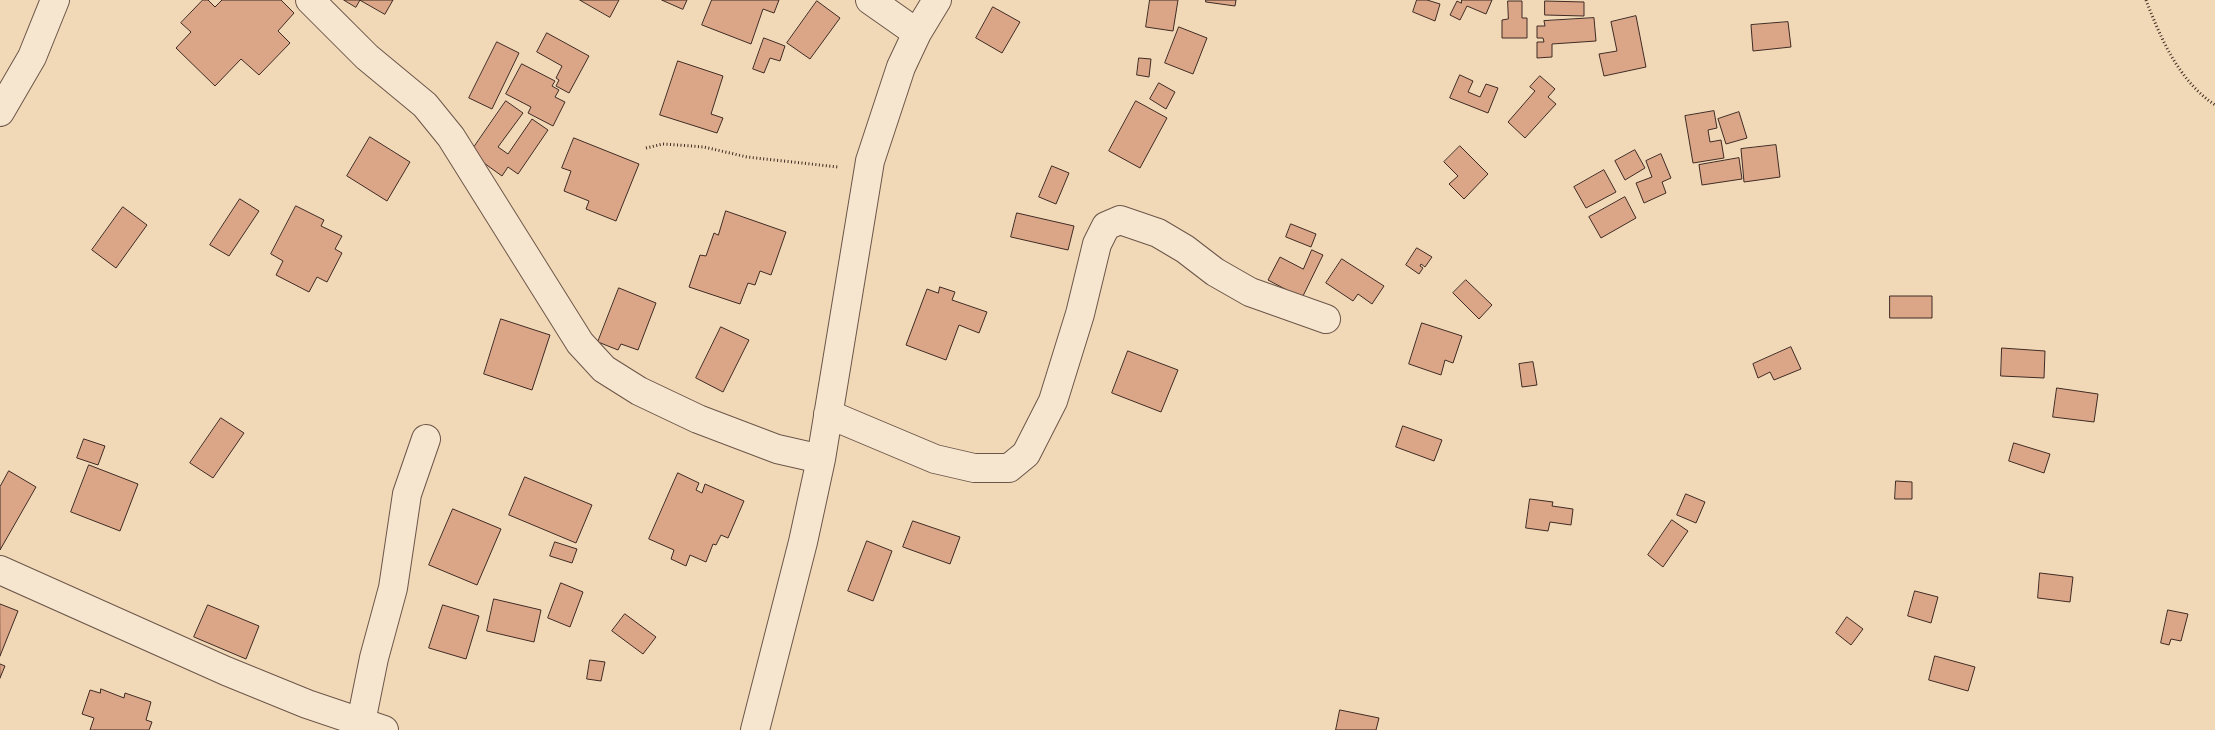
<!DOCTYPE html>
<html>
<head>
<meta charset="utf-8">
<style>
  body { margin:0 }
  canvas { display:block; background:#f1d9b7 }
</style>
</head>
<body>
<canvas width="2215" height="730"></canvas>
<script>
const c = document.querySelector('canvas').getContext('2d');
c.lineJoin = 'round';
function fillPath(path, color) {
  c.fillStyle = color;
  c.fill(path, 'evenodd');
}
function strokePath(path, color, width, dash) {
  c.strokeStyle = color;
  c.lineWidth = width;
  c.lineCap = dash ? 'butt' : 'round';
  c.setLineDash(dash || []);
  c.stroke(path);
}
const building = new Path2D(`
  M203,0h5l7,7 7,-7h59l13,13 -16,18 12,12 -31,32 -18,-16 -26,27 -39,-38 15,-16 -10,-9z
  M344,0h16l-4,7z
  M360,0h33l-8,14z
  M580,0h39l-9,17z
  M662,0h25l-4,9z
  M712,0h67l-5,13 -11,-4 -12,35 -49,-19z
  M1150,0h28l-5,31 -27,-4z
  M1206,0h30l-1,6 -29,-4z
  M1417,0h10l13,4 -5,17 -22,-9z
  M1462,0h30l-6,14 -19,-8 -7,14 -10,-5 7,-14 4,2z
  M817,1l23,17 -30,41 -23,-16z
  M1508,1h14v17h5v20h-25v-18l6,-1z
  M1545,1l39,1v14l-39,-1z
  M993,7l27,15 -18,31 -26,-15z
  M1636,16l10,51 -42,9 -5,-22 18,-3 -6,-29z
  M1594,18l2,23 -44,3v13l-15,1v-16h7l-1,-4h-6v-12h8l-1,-5z
  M1788,22l3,25 -38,4 -2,-26z
  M1179,27l28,11 -14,36 -28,-11z
  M547,33l42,23 -20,37 -13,-7 3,-6 -3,-2 6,-12 -25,-14z
  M764,38l21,8 -5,15 -10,-3 -6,15 -11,-4z
  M497,42l22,11 -27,56 -23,-11z
  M1139,58l12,1 -2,18 -12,-2z
  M678,61l45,15 -12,38 12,4 -6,15 -57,-18z
  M522,64l33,17 -3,5 7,4 -4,7 10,5 -12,24 -25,-13 3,-6 -25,-13z
  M1460,75l13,6 -5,11 12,5 6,-13 12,4 -10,25 -38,-15z
  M1540,76l15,13 -7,8 8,7 -31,34 -17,-16 27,-31 -5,-4z
  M1159,83l16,9 -9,17 -16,-10z
  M506,101l17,12 -25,34 10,7 24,-35 16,11 -30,44 -10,-7 -6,9 -32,-23z
  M1136,101l31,17 -27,50 -31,-17z
  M1714,111l3,17 -9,2 2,12 11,-2 3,18 -31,5 -8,-47z
  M1739,112l8,26 -21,6 -8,-25z
  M370,137l40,25 -23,39 -40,-25z
  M574,138l65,26 -23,57 -30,-12 3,-8 -25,-10 7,-20 -9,-3z
  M1776,145l4,32 -36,5 -3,-33z
  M1460,146l28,28 -24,25 -15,-15 9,-8 -14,-14z
  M1635,150l10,18 -20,12 -10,-19z
  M1661,154l10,24 -9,4 4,11 -22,10 -8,-20 16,-6 -6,-16z
  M1739,158l3,21 -40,6 -3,-20z
  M1052,166l17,7 -13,31 -17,-7z
  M1604,170l12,22 -30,16 -12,-21z
  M1625,197l11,21 -35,20 -12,-21z
  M240,199l19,12 -30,45 -19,-11z
  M296,206l28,14 -3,6 21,10 -7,13 7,4 -15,29 -10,-5 -8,15 -33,-17 7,-14 -12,-7z
  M123,207l24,18 -31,43 -24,-18z
  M726,211l60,21 -15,43 -11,-4 -5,14 -7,-2 -8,21 -51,-17 11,-32 6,1 8,-23 4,2z
  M1017,213l57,13 -6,24 -57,-13z
  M1291,224l25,10 -5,13 -25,-10z
  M1417,248l15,9 -7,10 -4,-3 -1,2 3,2 -4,6 -13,-9z
  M1312,250l11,5 -21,43 -34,-18 12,-23 23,12z
  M1342,259l42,27 -12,18 -14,-10 -5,7 -27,-18z
  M1466,280l26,25 -13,14 -26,-26z
  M940,287l15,5 -3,8 35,12 -8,21 -20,-8 -13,35 -40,-15 21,-56 11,4z
  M619,288l37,15 -18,47 -17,-6 -3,6 -20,-8z
  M1890,296h42v22h-42z
  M501,319l49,16 -18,55 -48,-16z
  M1422,323l40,13 -9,27 -8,-3 -4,15 -32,-11z
  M721,327l28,13 -26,52 -27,-14z
  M1791,347l10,22 -27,11 -4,-8 -12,6 -5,-14z
  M2002,348l43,3 -1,27 -43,-2z
  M1128,351l50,19 -17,42 -49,-19z
  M1533,362l4,23 -15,2 -3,-23z
  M2057,388l41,6 -4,28 -41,-5z
  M221,418l23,15 -31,45 -23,-15z
  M1403,426l39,14 -8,21 -38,-14z
  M84,439l21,7 -7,19 -21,-7z
  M2014,443l36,11 -6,19 -35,-12z
  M89,465l49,19 -18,47 -49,-19z
  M9,471l27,16 -36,63v-63z
  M678,473l21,10 -3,7 6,3 3,-9 39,17 -16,37 -7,-3 -5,10 -3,-1 -7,18 -16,-7 -4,11 -15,-7 3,-9 -25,-11z
  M525,477l67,28 -16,38 -67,-28z
  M1896,481l16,1v17h-17z
  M1686,494l19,8 -9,21 -19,-8z
  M1530,499l23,3 -1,4 21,3 -2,16 -21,-3 -2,9 -22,-3z
  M453,509l48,20 -24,56 -48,-20z
  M1672,520l16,11 -25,36 -15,-12z
  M913,521l47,16 -10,27 -47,-17z
  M867,541l25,10 -19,50 -25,-10z
  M555,542l22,7 -5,14 -22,-7z
  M2040,573l33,4 -3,25 -32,-4z
  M561,583l22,9 -13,35 -22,-9z
  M1915,591l23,6 -7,26 -23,-7z
  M494,599l47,11 -7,32 -47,-11z
  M0,604l18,7 -18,45z
  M208,605l51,21 -13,33 -52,-22z
  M443,605l36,11 -13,43 -37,-11z
  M2168,610l20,4 -7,27 -10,-2 -2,6 -8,-2z
  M625,614l31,23 -13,17 -31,-23z
  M1847,617l16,12 -12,16 -15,-12z
  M1935,656l40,11 -7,24 -39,-11z
  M590,660l15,2 -4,19 -14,-2z
  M0,664l5,2 -5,12z
  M101,689l23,9 1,-5 26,9 -5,18 6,2 -3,8h-59l4,-12 -12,-4 8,-24 10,3z
  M1340,710l39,8 -3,12h-40z`);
fillPath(building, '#dba687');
strokePath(building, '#3f2b24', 1);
const street = new Path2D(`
  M310,0l57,57 58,48 26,32 129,206 24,26 35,22 59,28 79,30 44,10
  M870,0l47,33
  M0,112l32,-55 23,-57
  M828,414l107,45 39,9h35l17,-14 27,-53 27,-87 17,-70 9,-18 14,-6 38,13 27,16 30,23 35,20 76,27
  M0,570l226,101 81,33 77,26
  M361,722l13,-64 19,-70 14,-94 19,-55
  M755,730l48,-188 18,-83 49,-298 31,-94 16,-34 20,-33`);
strokePath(street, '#6c5649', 30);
strokePath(new Path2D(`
  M2146,0c15,39 33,81 69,105
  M646,148l17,-4 41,3 43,10 91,10`), '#3f2b24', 3, [1, 2.5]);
strokePath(street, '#f6e6d0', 28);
</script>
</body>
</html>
